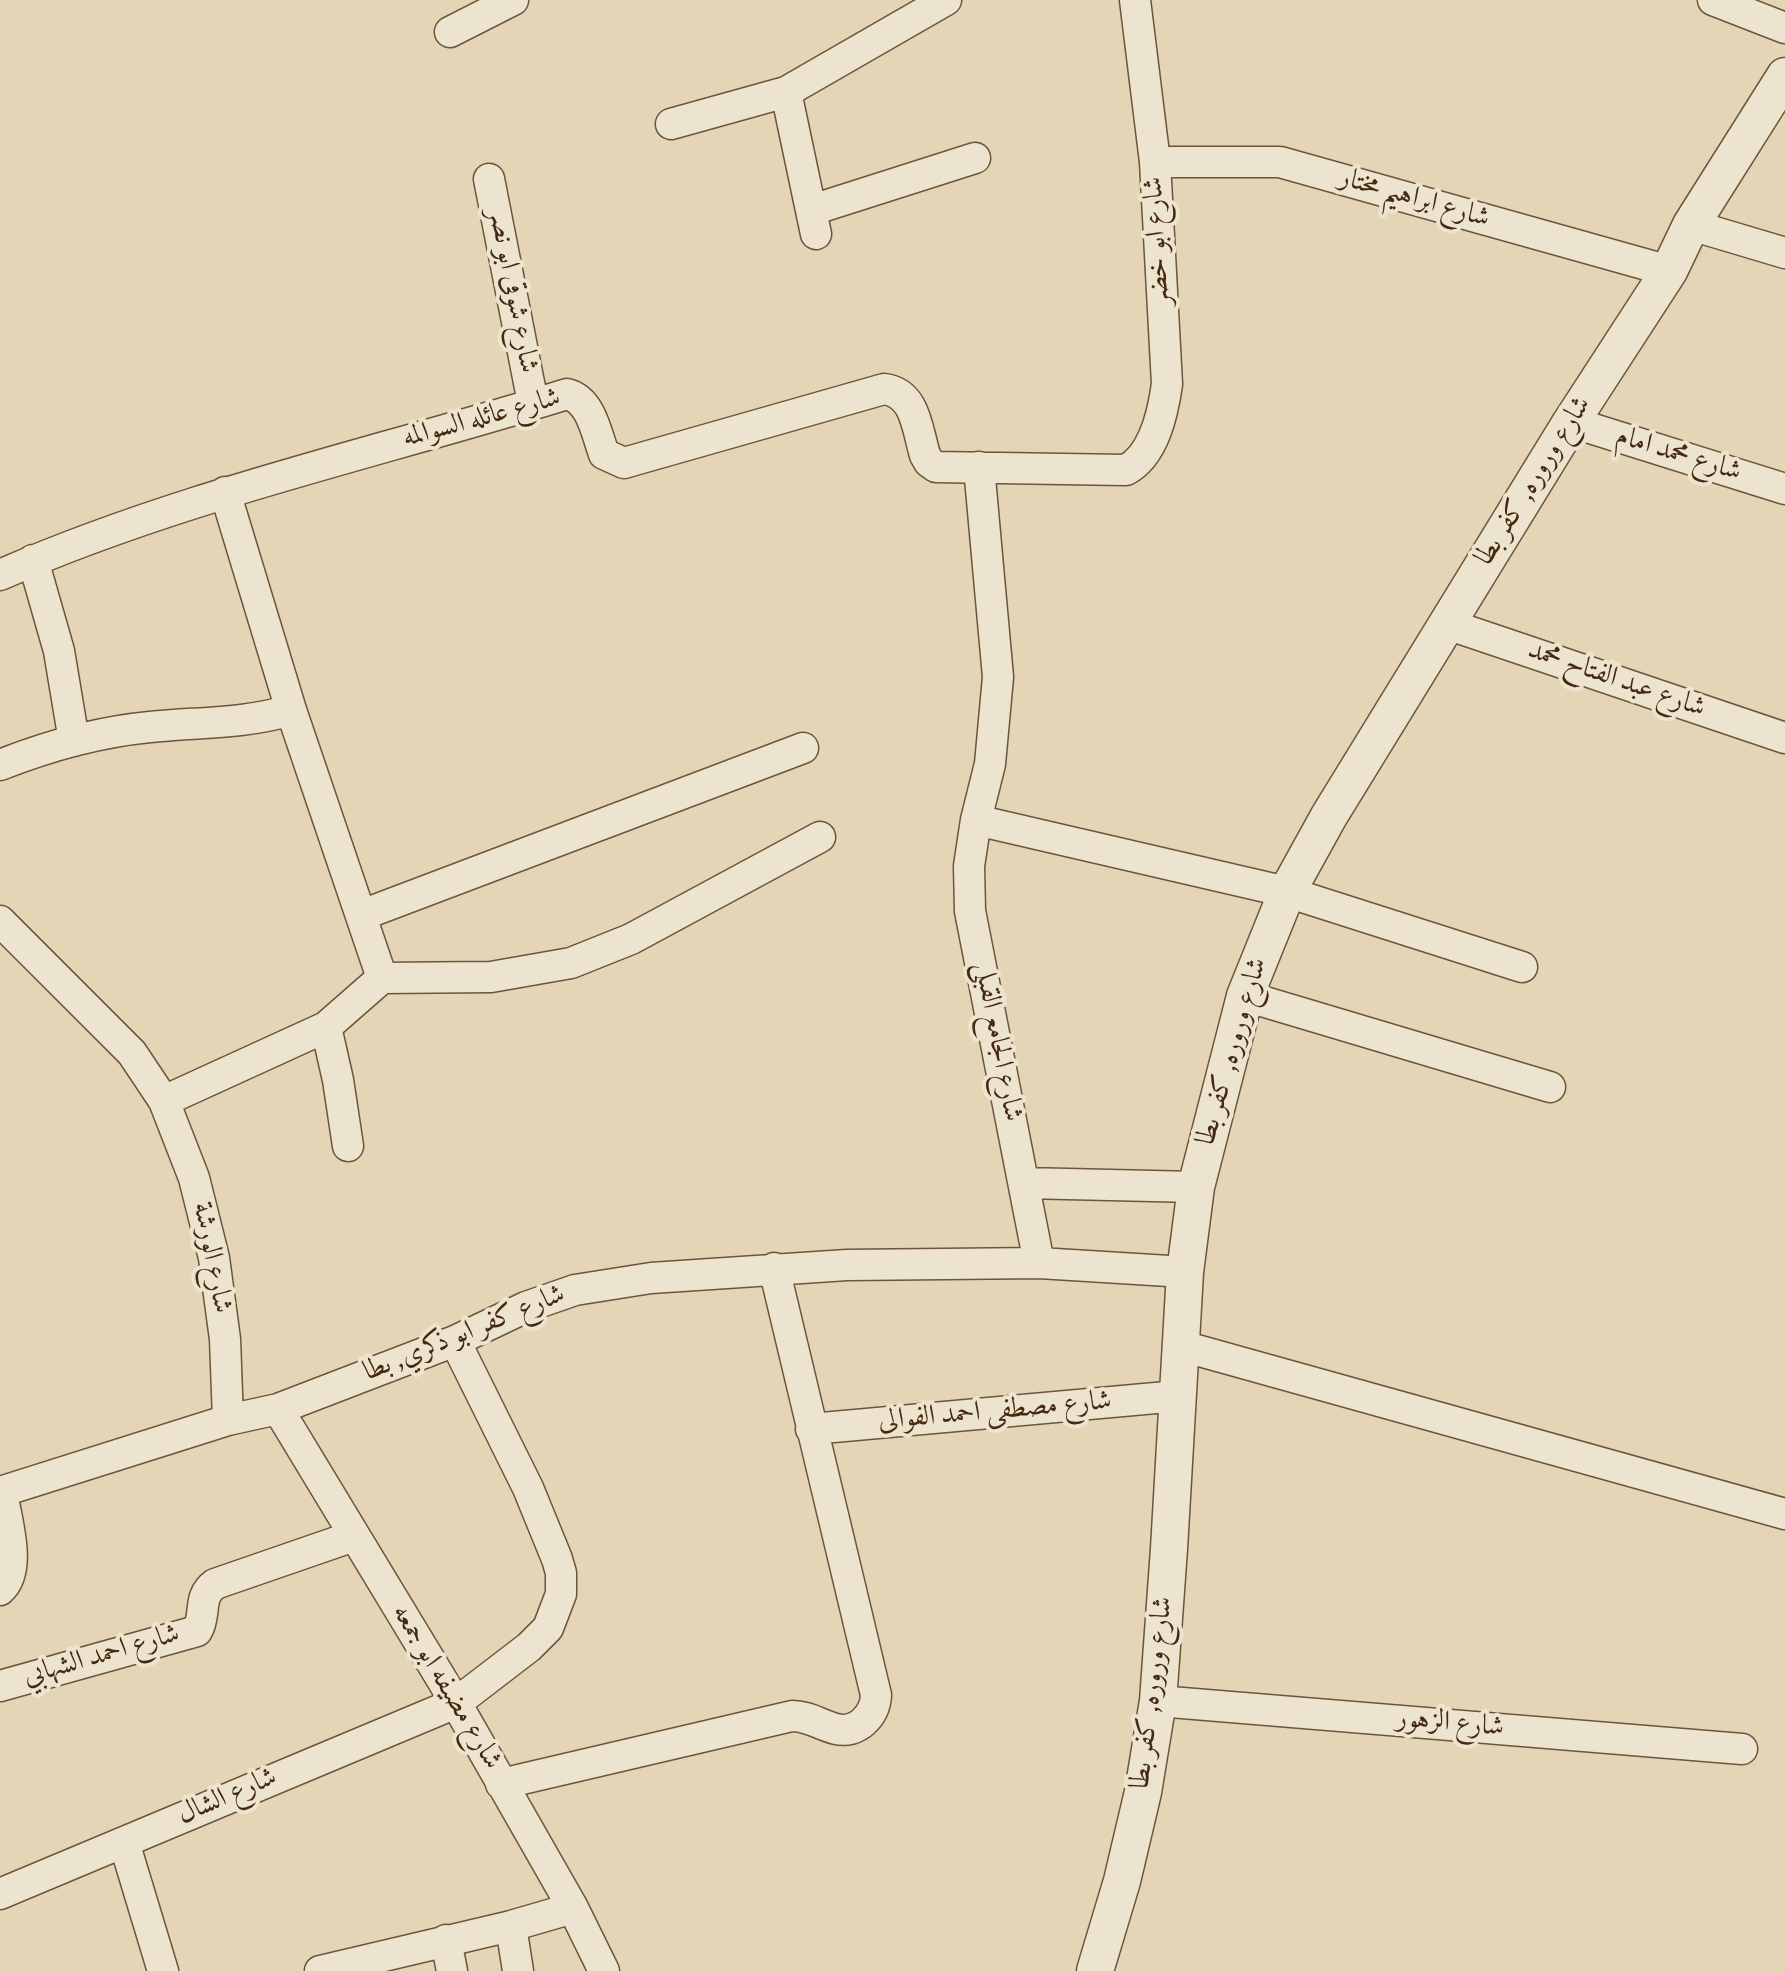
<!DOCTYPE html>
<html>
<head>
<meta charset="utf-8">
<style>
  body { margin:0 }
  canvas { display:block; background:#e3d5b5 }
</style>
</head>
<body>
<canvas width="1785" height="1971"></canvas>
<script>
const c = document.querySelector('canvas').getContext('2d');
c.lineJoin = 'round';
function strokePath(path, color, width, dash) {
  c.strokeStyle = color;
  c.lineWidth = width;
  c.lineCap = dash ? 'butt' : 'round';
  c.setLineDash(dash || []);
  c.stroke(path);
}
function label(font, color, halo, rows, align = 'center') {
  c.font = font + ' Vollkorn,Amiri,serif';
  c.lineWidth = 8;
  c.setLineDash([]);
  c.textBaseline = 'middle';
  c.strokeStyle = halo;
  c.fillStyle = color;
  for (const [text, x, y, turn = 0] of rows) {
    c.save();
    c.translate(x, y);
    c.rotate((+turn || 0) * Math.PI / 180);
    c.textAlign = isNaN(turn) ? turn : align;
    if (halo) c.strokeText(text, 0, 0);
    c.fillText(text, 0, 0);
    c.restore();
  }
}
const minor = new Path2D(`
  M1713,0l72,28
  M450,32l63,-32
  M786,92l30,142
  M671,124l115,-32 160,-92
  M1155,162h125l389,109
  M489,179l44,224
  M812,210l163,-52
  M1691,225l94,28
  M1571,422l214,67
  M979,467l19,210 -8,87 -14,56 -7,46 1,45 69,352
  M225,492l66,218 91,268
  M33,560l26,91 15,90
  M0,575c183,-80 377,-122 567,-181 24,6 29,38 37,60l20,9 260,-74c32,4 33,40 41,66l4,7 7,5 190,3c28,-15 37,-57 41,-86l-12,-222 -20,-162
  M1447,624l338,114
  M0,765c48,-19 98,-33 150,-38 48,-5 94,-3 141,-17
  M976,820l311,72 235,75
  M362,915l441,-167
  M0,921l132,132 32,48 30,77 20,80 11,81 3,81
  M1245,996l305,91
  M164,1101l162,-74
  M348,1146l-10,-66 -12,-53 56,-49 109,-1 80,-14 60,-24 189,-102
  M1024,1183l172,4
  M1182,1346l603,168
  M278,1409l178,294 117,205 31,63
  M811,1429l367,-33
  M0,1492l228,-72 50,-11 177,-68 71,-34 49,-17 76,-12 196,-13 192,-2 146,9
  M0,1590c23,-20 6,-71 2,-98
  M0,1686l197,-55c10,-17 0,-34 18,-47l139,-48
  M1158,1701l584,48
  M501,1784l291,-68c17,0 28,9 44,13 21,5 39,-13 40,-34l-102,-427
  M124,1842l39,129
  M0,1894l456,-191 73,-56 19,-19 13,-34v-21l-4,-14 -29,-71 -73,-147
  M511,1926l7,45
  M446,1940l6,31
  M320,1971l191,-45 62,-18`);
const tertiary = new Path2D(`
  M1095,1971l27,-90 21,-89 15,-91 11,-152 16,-277 11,-85 49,-191 42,-104 42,-76 242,-394 98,-151 22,-46 94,-149`);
strokePath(minor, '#6c5539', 33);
strokePath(tertiary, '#6c5539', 39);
strokePath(minor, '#ede4cf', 30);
strokePath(tertiary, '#ede4cf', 36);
label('28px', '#452a10', '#ede4cf', [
  ["شارع ابراهيم مختار",1414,200,16],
  ["شارع ابو خضر",1159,241,-93],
  ["شارع شوقى ابو نصر",511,291,79],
  ["شارع عائله السوالمه",482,420,-15],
  ["شارع محمد امام",1678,456,17],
  ["شارع وروره, كفر بطا",1535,482,-58],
  ["شارع عبد الفتاح محمد",1616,681,19],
  ["شارع الجامع القبلى",996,1042,79],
  ["شارع وروره, كفر بطا",1234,1052,-74],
  ["شارع الورشة",210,1258,79],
  ["شارع كفر ابو ذكري, بطا",465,1335,-22],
  ["شارع مصطفى احمد الفوالى",995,1413,-5],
  ["شارع احمد الشهابي",102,1657,-16],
  ["شارع مضيفه ابو جمعه",445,1688,59],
  ["شارع وروره, كفر بطا",1154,1693,-83],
  ["شارع الزهور",1450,1725,5],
  ["شارع الشال",228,1798,-23]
]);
</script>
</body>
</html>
